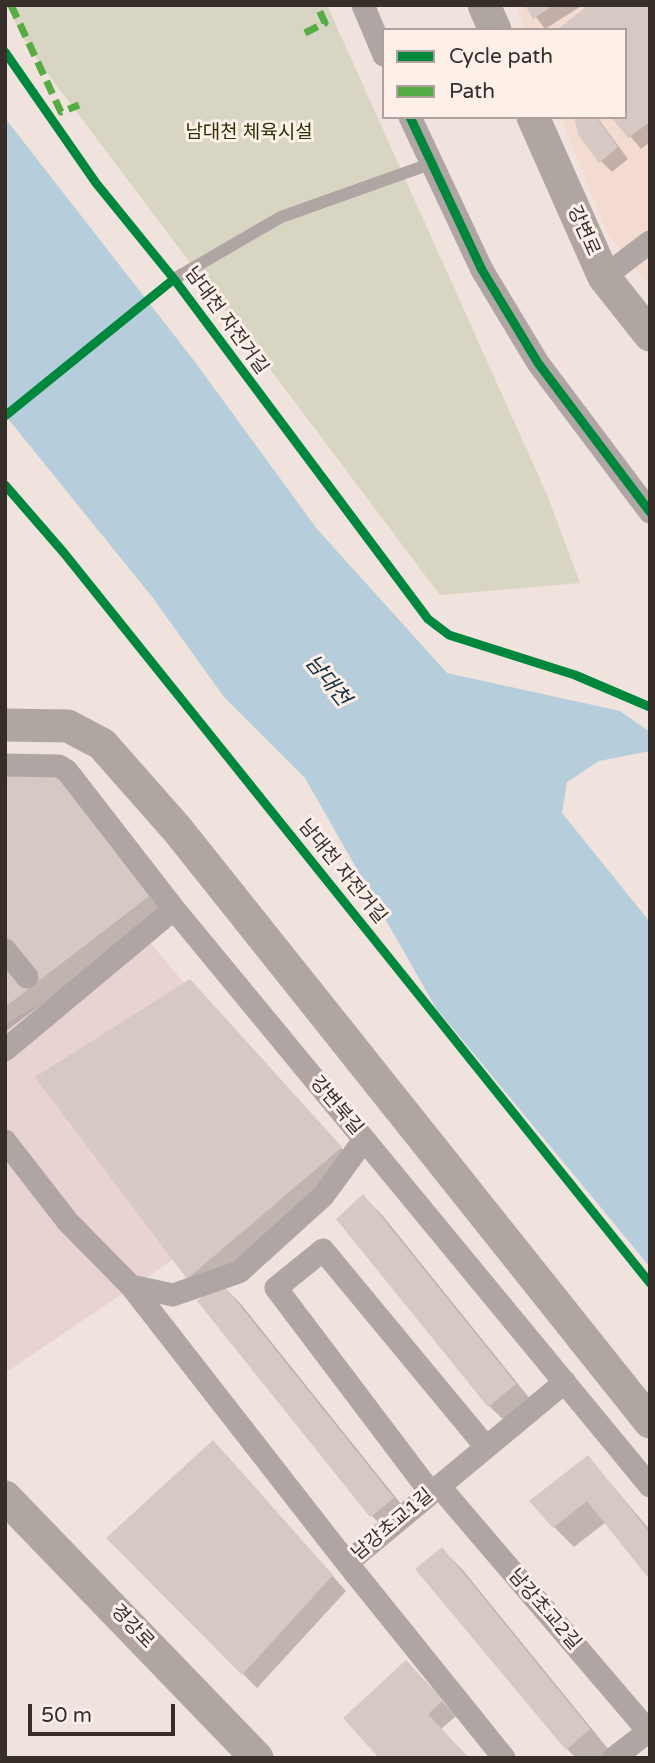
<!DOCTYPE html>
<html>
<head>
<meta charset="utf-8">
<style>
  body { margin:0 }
  #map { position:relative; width:655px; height:1763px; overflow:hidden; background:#f0e2dd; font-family:"Varela Round",sans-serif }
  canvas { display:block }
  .frame { position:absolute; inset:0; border:7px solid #372d29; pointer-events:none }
  .legend { position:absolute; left:382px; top:28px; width:245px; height:91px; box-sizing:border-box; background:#feefe8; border:2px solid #aea19c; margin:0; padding:9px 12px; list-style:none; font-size:21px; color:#372d29 }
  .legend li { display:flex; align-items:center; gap:14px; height:35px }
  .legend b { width:35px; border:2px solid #aea19c }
  .scale { position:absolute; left:28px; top:1704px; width:147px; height:32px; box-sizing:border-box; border:4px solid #372d29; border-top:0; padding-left:9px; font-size:21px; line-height:24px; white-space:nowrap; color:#372d29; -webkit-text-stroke:5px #feefe8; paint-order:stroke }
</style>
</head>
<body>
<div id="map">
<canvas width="655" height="1763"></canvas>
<div class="frame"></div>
<ul class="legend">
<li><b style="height:9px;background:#00873e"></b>Cycle path</li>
<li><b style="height:9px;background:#55ab44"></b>Path</li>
</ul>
<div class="scale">50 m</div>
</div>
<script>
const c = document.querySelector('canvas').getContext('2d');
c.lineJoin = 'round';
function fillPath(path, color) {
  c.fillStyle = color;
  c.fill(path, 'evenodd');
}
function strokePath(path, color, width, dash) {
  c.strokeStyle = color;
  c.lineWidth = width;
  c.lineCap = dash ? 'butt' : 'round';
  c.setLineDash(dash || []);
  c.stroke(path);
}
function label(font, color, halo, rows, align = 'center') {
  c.font = font + ' "Varela Round","Noto Sans KR",sans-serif';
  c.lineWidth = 6;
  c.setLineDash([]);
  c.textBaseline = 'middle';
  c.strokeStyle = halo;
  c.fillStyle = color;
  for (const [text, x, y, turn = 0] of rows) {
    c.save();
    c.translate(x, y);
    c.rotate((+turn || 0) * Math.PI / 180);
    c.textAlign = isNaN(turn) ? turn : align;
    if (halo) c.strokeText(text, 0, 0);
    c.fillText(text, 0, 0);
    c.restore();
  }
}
fillPath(new Path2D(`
  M148,940l180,215 -323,218v-349z`), '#e8d3d2');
fillPath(new Path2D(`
  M516,5h134v281l-42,-51 -47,-118h64v-87h-99z`), '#f4dbd1');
fillPath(new Path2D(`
  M6,5h321l221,492 32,86 -140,12 -410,-545z`), '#d8d6c3');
fillPath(new Path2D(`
  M5,118l190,244 122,167 130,144 173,38 30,21v19l-51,10 -32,21 -5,31 88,109v345l-214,-259 -131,-230 -81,-81 -71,-99 -148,-183z`), '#b6cddb');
fillPath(new Path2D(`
  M527,5h56l-38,24z
  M650,5v137l-9,7 -27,-32h11z
  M576,117h21l31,42 -16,13 -11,-11z
  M46,764l117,148 -158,120v-265z
  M205,996l150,167 -152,129 -15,-14z
  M363,1196l20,20 152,189 -25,21 -21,-20z
  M221,1284l20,20 172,215 -21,17 -20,-20 -172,-215z
  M228,1457l118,134 -89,97 -148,-150z
  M588,1457l62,73v47l-44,-55 -32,25 -20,-20z
  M442,1549l20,20 147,181 -9,8h-24l-9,-9z
  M420,1677l36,39 -15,13 -59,29z`), '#0003');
fillPath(new Path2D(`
  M525,5h29l-21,14z
  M588,5h62v117l-22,16 -17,-21h14v-87h-68z
  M574,117h22l22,30 -19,16 -21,-29z
  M47,762l102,134 -144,111v-242z
  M190,979l152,168 -155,132 -152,-202z
  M363,1194l153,190 -28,23 -152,-188z
  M221,1282l173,216 -24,19 -173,-216z
  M213,1440l120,135 -91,100 -136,-137z
  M588,1455l62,78v47l-63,-79 -34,27 -24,-27z
  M442,1547l148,182 -24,21 -151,-181z
  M406,1660l37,40 -15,14 41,44h-90l-36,-40z`), '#d6c9c3');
strokePath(new Path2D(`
  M174,279l107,-62 149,-53`), '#afa6a4', 12);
strokePath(new Path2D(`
  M363,5l21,50
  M410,117l72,153 56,93 112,149
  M604,277l46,-35
  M5,765l54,1 8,5 107,138 476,577
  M5,950l22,27
  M5,1050l169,-141
  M5,1141l63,81 63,64 42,9 66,-23 84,-76 41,-56
  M131,1286l216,277
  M439,1486l211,247
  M431,1493l-155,-205 47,-38 163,197
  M504,1758l-157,-195 218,-181
  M614,1758l36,-28`), '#afa6a4', 23);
strokePath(new Path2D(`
  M484,5l11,25
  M533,117l71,160 46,58
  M5,725l63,1 34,18 75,85 473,593
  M5,1497l252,261`), '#afa6a2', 33);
strokePath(new Path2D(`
  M11,5l50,107 18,-7
  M305,33l20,-10 -8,-18`), '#55ab44', 7, [14, 7]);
strokePath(new Path2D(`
  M5,52l91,131 78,96 254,340 21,16 126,40 75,32
  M410,117l72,153 56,93 112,149
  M5,416l169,-137
  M5,485l59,68 586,730`), '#00873e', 9);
label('19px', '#2b3205', '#feefe8', [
  ["남대천 체육시설",249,133]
]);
label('19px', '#372d29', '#feefe8', [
  ["강변로",583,231,66],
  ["남대천 자전거길",226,321,54],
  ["남대천 자전거길",342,872,51],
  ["강변북길",336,1106,50],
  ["남강초교1길",393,1525,-40],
  ["남강초교2길",544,1610,49],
  ["경강로",132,1627,46]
]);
label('italic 21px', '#0e3040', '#feefe8', [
  ["남대천",327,681,51]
]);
</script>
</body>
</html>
